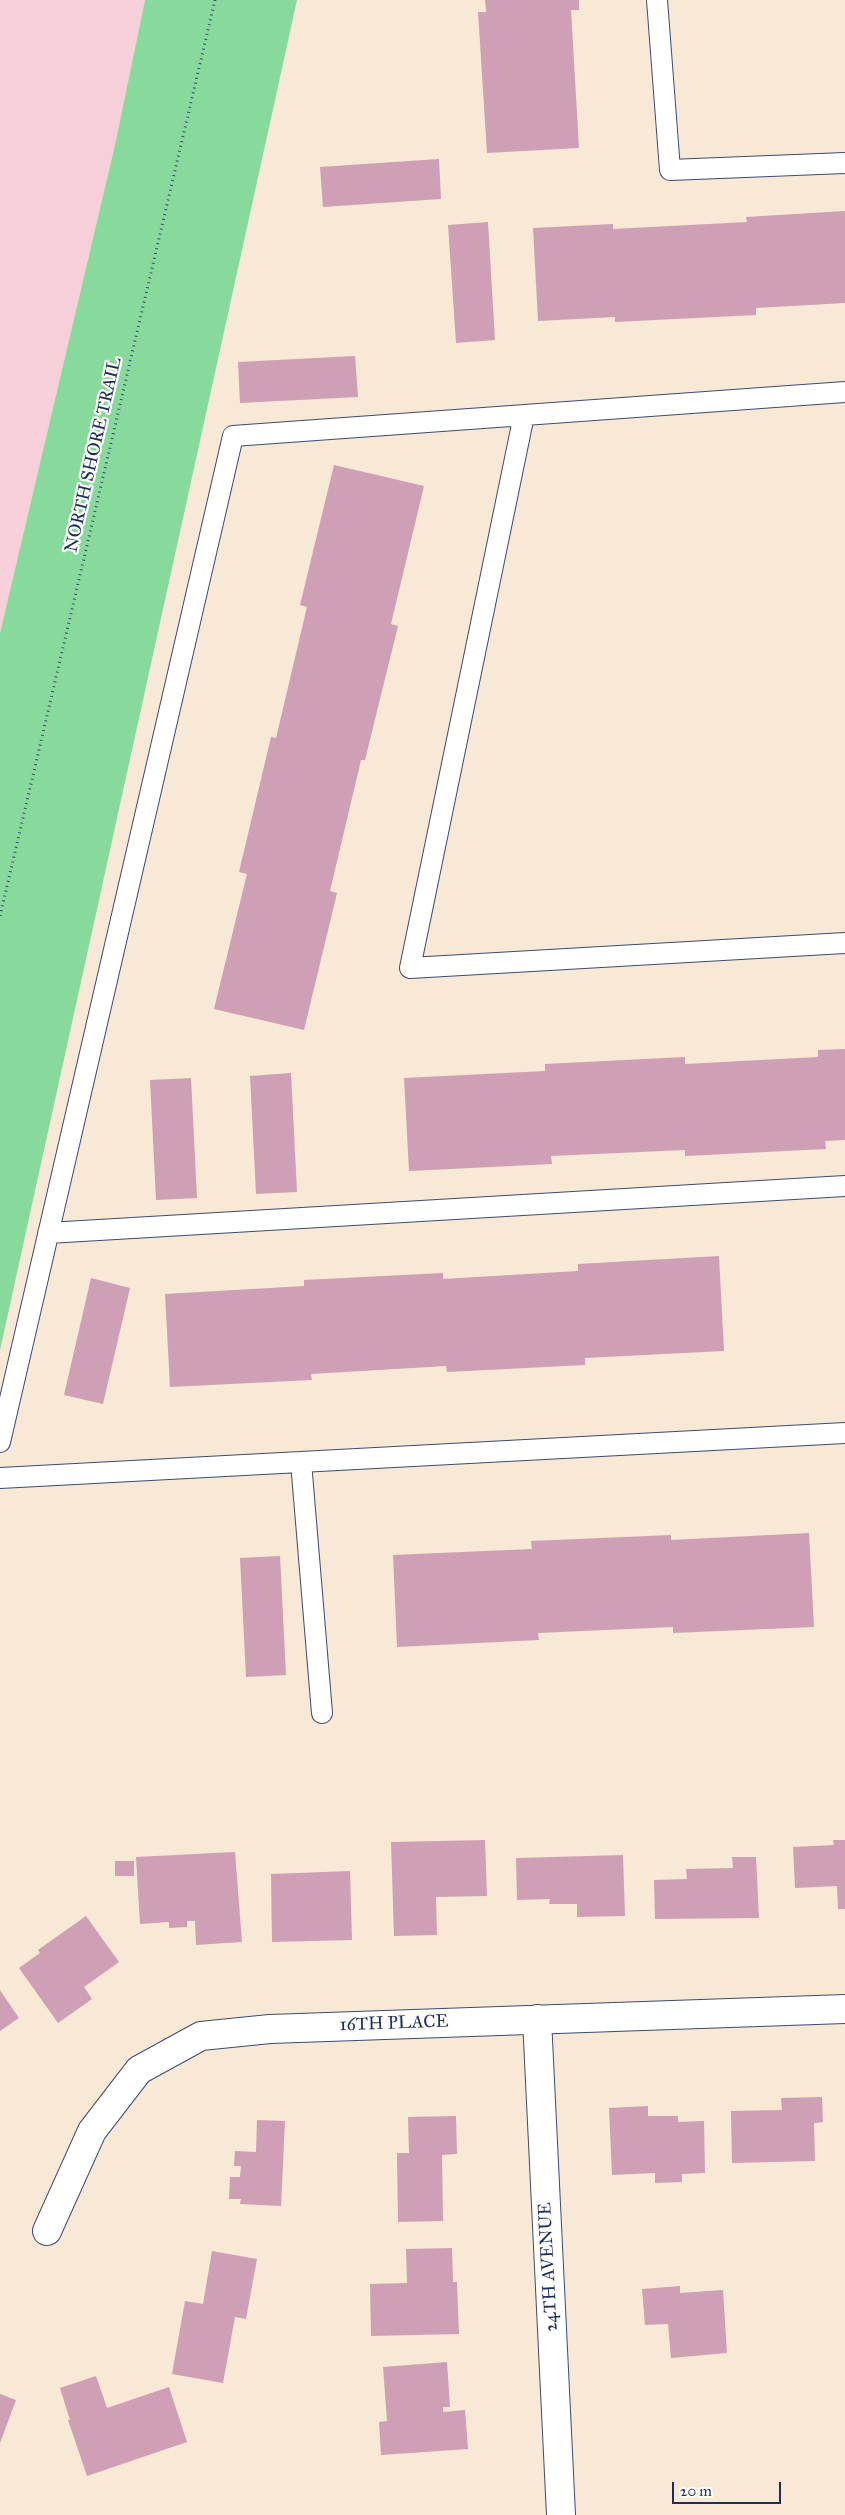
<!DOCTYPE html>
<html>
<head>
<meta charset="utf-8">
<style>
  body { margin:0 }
  #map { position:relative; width:845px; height:2515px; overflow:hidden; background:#f7e9d5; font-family:"IM FELL Great Primer",serif }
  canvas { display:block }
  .scale { position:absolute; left:672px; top:2482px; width:109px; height:22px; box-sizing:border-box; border:2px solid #1b2f5e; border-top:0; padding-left:6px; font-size:15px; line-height:18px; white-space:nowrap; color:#1b2f5e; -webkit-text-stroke:4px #fdfcf7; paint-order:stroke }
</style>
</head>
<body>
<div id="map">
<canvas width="845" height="2515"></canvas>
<div class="scale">20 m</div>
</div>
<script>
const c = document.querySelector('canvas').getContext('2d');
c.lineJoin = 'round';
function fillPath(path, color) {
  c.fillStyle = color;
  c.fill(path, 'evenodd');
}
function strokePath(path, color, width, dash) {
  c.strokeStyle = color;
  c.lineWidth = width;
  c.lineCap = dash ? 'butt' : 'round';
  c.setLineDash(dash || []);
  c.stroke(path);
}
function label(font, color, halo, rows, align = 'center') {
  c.font = font + ' "IM FELL Great Primer",serif';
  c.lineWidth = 4.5;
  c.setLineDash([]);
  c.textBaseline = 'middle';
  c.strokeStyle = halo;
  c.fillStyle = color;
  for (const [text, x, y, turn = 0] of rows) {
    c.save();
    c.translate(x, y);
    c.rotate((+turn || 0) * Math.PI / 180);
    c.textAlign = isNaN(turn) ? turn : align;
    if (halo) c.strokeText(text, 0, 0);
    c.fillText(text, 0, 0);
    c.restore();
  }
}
fillPath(new Path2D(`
  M0,0h145l-30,145 -115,488z`), '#f6cfd8');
fillPath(new Path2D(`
  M145,0h152l-297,1350v-717l115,-488z`), '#87da9c');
fillPath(new Path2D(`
  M485,0h94v10h-8l8,138 -92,5 -9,-141h8z
  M439,159l2,40 -118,8 -3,-40z
  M845,211v92l-89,5v7l-141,7v-5l-77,4 -5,-93 80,-4v5l134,-7 -1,-5z
  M488,222l7,118 -39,3 -8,-118z
  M355,356l3,41 -118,6 -2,-41z
  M334,465l90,21 -33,138 7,2 -33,134h-4l-31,131 7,2 -33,137 -90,-21 33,-135 -8,-2 32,-135 5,1 31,-131 -7,-2z
  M845,1049v91l-20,1 1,8 -141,7v-6l-134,6 1,8 -143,7 -5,-93 141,-7v-7l140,-7v7l133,-7v-7z
  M291,1073l6,119 -41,2 -6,-118z
  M191,1078l6,120 -41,2 -6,-120z
  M719,1256l5,95 -139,7v7l-138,7 -1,-6 -135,8 1,6 -142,7 -5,-93 139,-8v-6l139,-7v6l135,-8v-7z
  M91,1278l39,10 -27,116 -39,-9z
  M809,1533l5,94 -141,6v-6l-135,6 1,7 -142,7 -4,-92 139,-6 -1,-8 140,-6v5z
  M280,1556l6,119 -40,2 -6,-119z
  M485,1840l2,56 -51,1 1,38 -43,1 -3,-94z
  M833,1840h12v69h-7l-1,-23 -42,2 -2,-41 41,-2z
  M235,1852l7,90 -46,3 -1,-24h-8v6l-18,1v-6l-29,2 -4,-67z
  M623,1855l2,61 -48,1v-13h-28l1,-5 -33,1 -1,-42z
  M732,1857h24l3,61 -104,1 -1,-39 33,-1 -1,-10 47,-1z
  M115,1861h19v15h-19z
  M350,1871l2,69 -80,2 -1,-68z
  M86,1916l33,46 -35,25 8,12 -34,24 -39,-55 21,-15 -2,-3z
  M0,1990l19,28 -19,13z
  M822,2097l1,25 -9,1 1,38 -83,2 -1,-52 51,-1 -1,-12z
  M648,2106v10h30v6l26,-1 1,52 -23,1v8l-27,1v-10l-43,2 -3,-67z
  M456,2116l1,38 -15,1 1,66 -45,1 -1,-69h12l-1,-36z
  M257,2120l28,1 -4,85 -41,-2 1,-5h-12l1,-22h10l1,-11h-7l1,-15 21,1z
  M452,2248l1,34h4l2,52 -88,2 -1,-52 37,-1 -1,-34z
  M212,2251l45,8 -11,60 -11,-2 -12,66 -51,-9 13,-73 18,3z
  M680,2286v7l43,-3 4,63 -56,5 -3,-34 -23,1 -3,-36z
  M447,2362l3,45h-7v5l22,-2 3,39 -87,6 -2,-33 8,-1 -4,-54z
  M96,2376l11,32 62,-21 18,55 -100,34 -19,-56h2l-10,-32z
  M0,2394l16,6 -16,43z`), '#ce9fb5');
const lane = new Path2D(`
  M657,0l13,170 175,-7
  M524,415l-114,553 435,-25
  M48,1233l797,-47
  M0,1442l233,-1006 612,-44
  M301,1462l21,251
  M0,1478l845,-45`);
const street = new Path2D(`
  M537,2019l24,496
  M47,2231l45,-100 47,-61 62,-34 69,-7 575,-20`);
strokePath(lane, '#3c4b70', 22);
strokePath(street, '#3c4b70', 30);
strokePath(new Path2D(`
  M0,916l215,-916`), '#3c4b70', 3, [1, 4]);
strokePath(lane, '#fff', 20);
strokePath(street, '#fff', 28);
label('18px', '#1b2f5e', '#fdfcf7', [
  ["NORTH SHORE TRAIL",94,455,-77],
  ["16TH PLACE",394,2024,-2],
  ["24TH AVENUE",549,2267,-93]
]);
</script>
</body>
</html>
